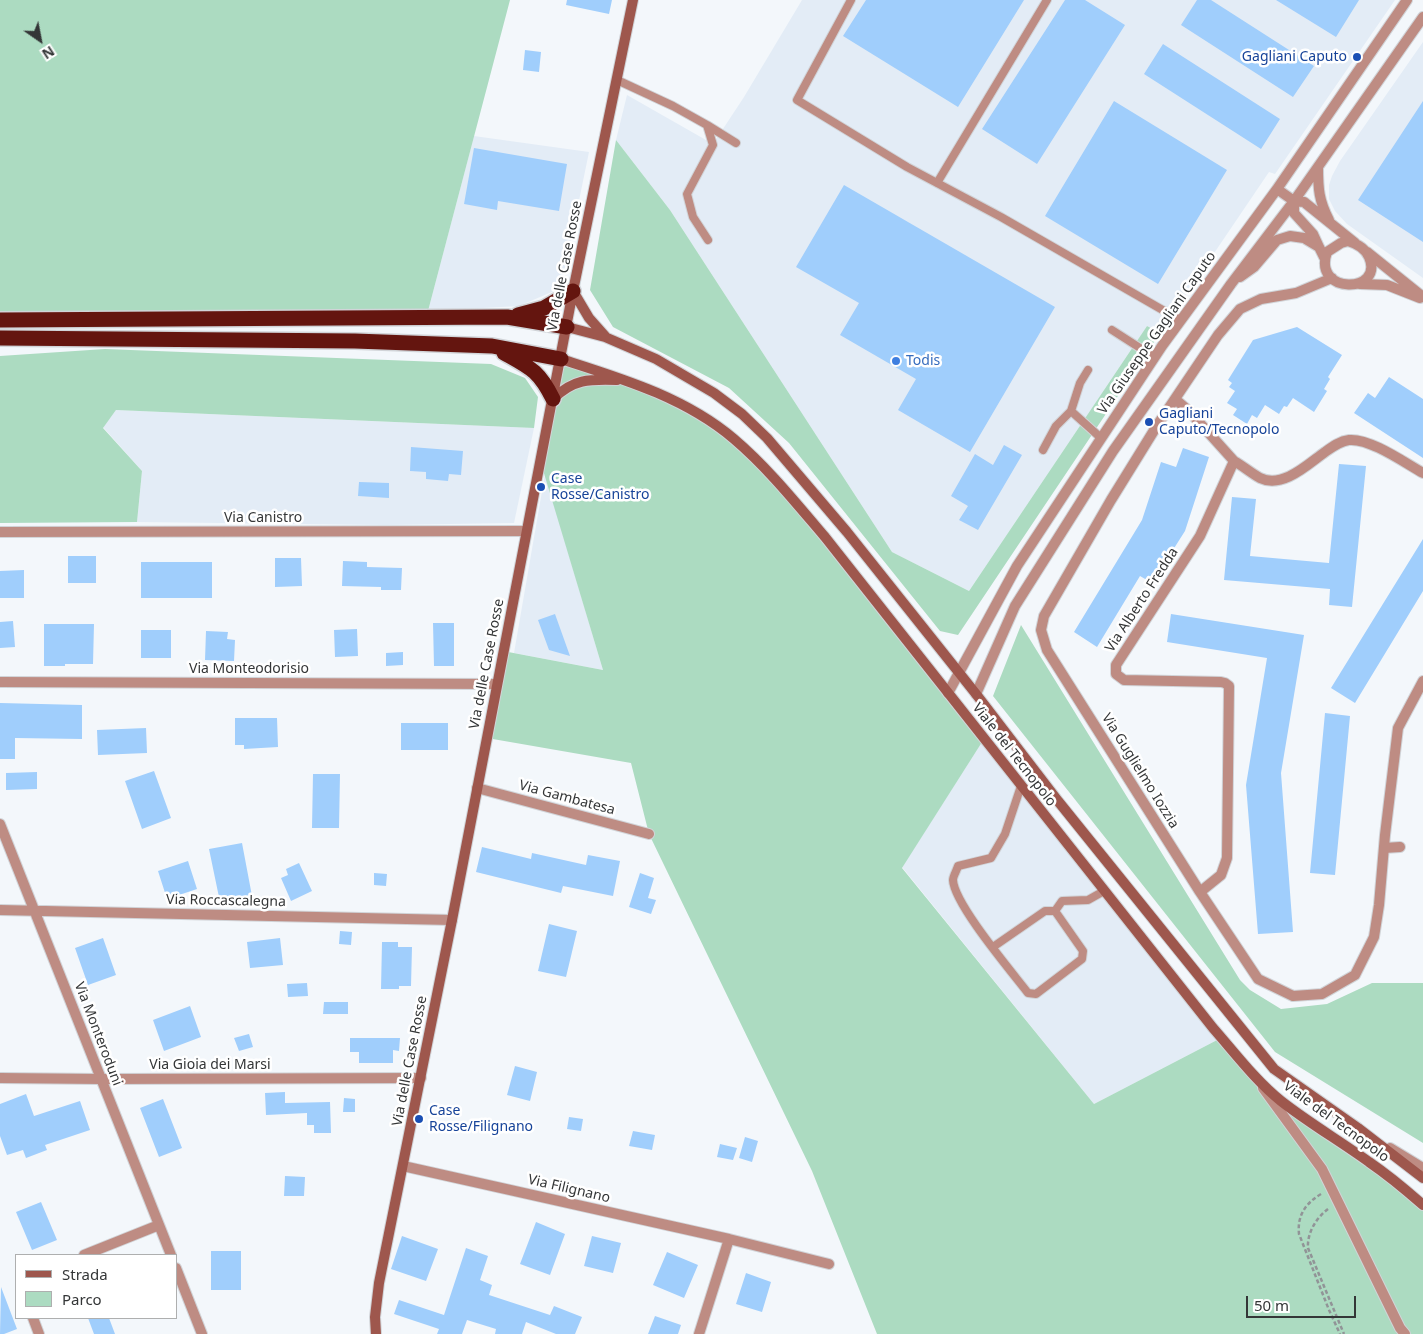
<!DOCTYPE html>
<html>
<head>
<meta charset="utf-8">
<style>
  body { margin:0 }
  #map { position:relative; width:1423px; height:1334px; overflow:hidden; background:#f3f7fb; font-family:"Noto Sans",sans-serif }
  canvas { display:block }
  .legend { position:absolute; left:15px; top:1254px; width:162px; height:65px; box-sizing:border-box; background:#fff; border:1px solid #aeafaf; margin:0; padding:6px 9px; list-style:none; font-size:15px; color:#343637 }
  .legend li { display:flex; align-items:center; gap:10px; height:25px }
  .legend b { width:25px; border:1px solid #aeafaf }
  .north { position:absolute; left:15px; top:15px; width:50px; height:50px; -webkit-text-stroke:4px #fff; paint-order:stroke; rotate:147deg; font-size:14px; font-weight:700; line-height:20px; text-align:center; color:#343637 }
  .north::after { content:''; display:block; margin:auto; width:18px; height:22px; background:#343637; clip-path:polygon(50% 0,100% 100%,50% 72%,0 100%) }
  .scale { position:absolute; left:1246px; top:1296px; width:110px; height:22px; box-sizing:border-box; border:2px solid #343637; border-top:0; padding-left:6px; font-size:15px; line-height:18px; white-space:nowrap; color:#343637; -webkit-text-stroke:4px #fff; paint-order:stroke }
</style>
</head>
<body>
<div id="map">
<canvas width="1423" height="1334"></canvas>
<ul class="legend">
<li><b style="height:6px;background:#9e574d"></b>Strada</li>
<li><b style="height:14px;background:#acdbc1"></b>Parco</li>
</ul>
<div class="north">N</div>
<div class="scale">50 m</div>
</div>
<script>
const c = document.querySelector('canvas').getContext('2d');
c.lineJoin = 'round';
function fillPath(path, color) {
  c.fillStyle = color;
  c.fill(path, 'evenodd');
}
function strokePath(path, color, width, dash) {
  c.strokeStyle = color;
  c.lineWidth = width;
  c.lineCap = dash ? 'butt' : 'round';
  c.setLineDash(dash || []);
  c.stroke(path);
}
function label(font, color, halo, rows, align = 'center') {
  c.font = font + ' "Noto Sans",sans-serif';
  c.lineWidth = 5;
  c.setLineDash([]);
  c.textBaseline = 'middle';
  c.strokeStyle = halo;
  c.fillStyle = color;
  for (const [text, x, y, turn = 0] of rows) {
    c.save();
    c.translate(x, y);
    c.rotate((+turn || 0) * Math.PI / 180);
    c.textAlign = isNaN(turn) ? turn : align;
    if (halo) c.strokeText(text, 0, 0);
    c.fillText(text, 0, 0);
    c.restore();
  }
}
fillPath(new Path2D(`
  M802,0h593l-120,174 -6,-2 -109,161 -13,-7 -178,265 -77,-39 -222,-342 -54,-70 11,-45 86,49 31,-47z
  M1423,42v236l-76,-54 -12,-13 -6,-12v-14l3,-9 8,-15z
  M474,136l115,16 -28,136 -42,18 -91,5z
  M116,410l418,18 -20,95 -128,2 -249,-3 5,-51 -39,-44z
  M545,474l58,196 -89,-17z
  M984,739l237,299 -127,66 -192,-237z`), '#e3ecf6');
fillPath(new Path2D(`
  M0,0h510l-82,311 -428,2z
  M616,140l54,70 222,342 77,39 178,-265 13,7 -202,302 -18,-4 -151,-188 -60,-55 -116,-61 -23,-37z
  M105,349l386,15 34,14 13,19 -4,31 -418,-18 -13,18 39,43 -5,51 -137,1v-167z
  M561,359l74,24 74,38 65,55 210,263 -82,129 192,236 127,-66 34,39 168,129v128h-546l-65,-163 -163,-337 -18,-71 -144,-25 16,-87 100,19 -63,-210z
  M1021,625l219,355 10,10 31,19 46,-5 45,-21h51v160l-148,-91 -282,-356z`), '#acdbc1');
fillPath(new Path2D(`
  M567,0h45l-3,14 -43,-9z
  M866,0h158l-66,107 -115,-71z
  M1065,0h20l40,25 -88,139 -55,-35z
  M1197,0h14l103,66 -21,31 -112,-72z
  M1276,0h83l-23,37z
  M1163,44l117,75 -19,30 -117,-75z
  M525,50l16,2 -2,20 -16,-2z
  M1114,101l113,69 -69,114 -113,-68z
  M1423,101v141l-65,-42z
  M474,148l93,16 -8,47 -61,-10 -1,9 -33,-6z
  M844,185l211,122 -85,145 -72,-42 18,-31 -76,-44 19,-32 -63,-36z
  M1297,327l45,28 -14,22 2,2 -6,10 3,2 -13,21 -21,-14 -6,9 -3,-1 -5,8 -14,-9 -8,13 -5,-3 -5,9 -14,-9 4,-6 -10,-6 8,-12 -6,-4 3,-4 -4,-3 25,-40z
  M1389,377l34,22v59l-69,-45 14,-20 7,5z
  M1004,445l18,10 -44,75 -19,-10 9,-14 -17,-10 24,-42 18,11z
  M411,447l52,4 -2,24 -12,-1 -1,7 -22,-2v-7l-16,-1z
  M1183,448l26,9 -24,74 -33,52 -12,-7 -43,71 -23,-15 68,-112 19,-58 15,5z
  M1339,464l27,2 -14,141 -23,-2 1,-16 -106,-9 8,-83 24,2 -6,57 79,7z
  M359,482l30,1v15l-31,-2z
  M1423,539v52l-68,112 -24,-15z
  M68,556h28v27h-28z
  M275,558h26l1,28 -27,1z
  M343,561l24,1v5l35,1 -1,22h-20v-3l-39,-1z
  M141,562h71v36h-71z
  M24,570v28h-24v-27z
  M555,614l15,42 -21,-6 -11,-30z
  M1171,614l133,21 -23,138 12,159 -35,2 -12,-149 21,-127 -100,-16z
  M13,621l2,26 -15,1v-26z
  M433,623h21v43h-20z
  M44,624h50l-1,40h-28v2h-21z
  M357,629l1,27 -23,1 -1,-27z
  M141,630h30v28h-30z
  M206,631l22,1 -1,7 8,1 -1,21 -29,-1z
  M403,652v13l-17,1v-13z
  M0,703l82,2v34l-67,-1v21h-15z
  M1325,713l25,3 -15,159 -25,-2z
  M235,718h42l1,29 -34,2v-4h-9z
  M401,723h47v27h-47z
  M146,728l1,25 -49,2 -1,-25z
  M154,771l17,47 -29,11 -17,-48z
  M37,772v17l-31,1v-17z
  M313,774h27l-1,54h-27z
  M242,843l10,53 -32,6 -11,-53z
  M482,847l49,12 1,-6 54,12 2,-10 32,6 -7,35 -50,-10 -2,7 -85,-21z
  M188,861l9,28 -30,10 -9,-28z
  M299,863l13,28 -21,10 -10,-23 7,-3 -2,-6z
  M374,873l13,1 -1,12 -12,-1z
  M640,873l14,5 -6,20 8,2 -5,14 -22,-7z
  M549,924l28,7 -11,46 -28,-6z
  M340,931l12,1 -1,13 -12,-1z
  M103,938l13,37 -28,10 -13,-37z
  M280,938l3,27 -33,3 -3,-26z
  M382,942h16v5h14l-1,39h-12v3h-18z
  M307,983l1,13 -20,1 -1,-13z
  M324,1002h24v12h-25z
  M190,1006l11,31 -37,14 -11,-31z
  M249,1034l4,13 -14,4 -5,-13z
  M350,1038h50l-1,13 -6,-1v13h-34v-11h-9z
  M515,1066l22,6 -7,29 -23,-6z
  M285,1092v11l45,-1 1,31h-17v-8h-7v-12l-41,2 -1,-22z
  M26,1094l8,22 46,-15 10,29 -45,15 2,5 -21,8 -3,-8 -16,5 -7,-19v-32z
  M344,1098l11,1v13h-12z
  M163,1099l19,49 -23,9 -19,-49z
  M569,1117l14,2 -2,12 -14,-2z
  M633,1131l22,4 -3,15 -23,-4z
  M745,1137l13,4 -6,21 -13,-4z
  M720,1144l17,4 -4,12 -16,-3z
  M285,1176l20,1 -1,19h-20z
  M41,1202l16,38 -25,10 -16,-38z
  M536,1222l29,12 -15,41 -30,-11z
  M402,1236l36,13 -12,32 -35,-12z
  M592,1236l29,7 -8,30 -29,-7z
  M466,1248l22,8 -8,24 12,5 -3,10 61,20 4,-9 28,11 -7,17h-19l-30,-12 -4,12h-27l1,-5 -29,-9 -5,14h-25l2,-5 -45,-15 5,-14 45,15z
  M211,1251h30v39h-30z
  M667,1252l31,13 -14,33 -31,-13z
  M746,1273l25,9 -9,30 -26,-8z
  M1,1287l16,42 -13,5h-4z
  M655,1316l26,9 -3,9h-30z
  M88,1318h21l6,16h-21z`), '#a0cefc');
const lane = new Path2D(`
  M851,0l-54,100 110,67 94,50 179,103
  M617,80l56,26 34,19 6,20 -26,49 6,23 15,23
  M707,125l29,18
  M937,183l110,-183
  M1112,330l42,27
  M1071,411l9,-28 8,-13
  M1043,450l13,-24 15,-15 30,27
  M1021,786l-16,48 -14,24 -33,8c-1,4 -5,10 -5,14 1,24 59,92 75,113l8,1 46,-35 1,-8 -28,-40 7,-10 26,-1 16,-9
  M993,947l52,-36h10`);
const street = new Path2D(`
  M1318,167c0,22 1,34 11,53
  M1277,189l17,12 10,1 51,41
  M1294,201v12l19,21 6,13
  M1348,241c10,3 17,7 21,16 16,37 -57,38 -42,-5l14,-9z
  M1367,252l56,45
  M1240,277l14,-10 23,-27 13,-4 14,2 15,9 6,12
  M1332,278l-36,15 -35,6 -21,10 -22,26 -60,89 -47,76 -67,116 -3,14 6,20 153,242 58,87 35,17 29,-2 33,-19 19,-38 5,-32 6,-70 13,-107 25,-47
  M1360,284l27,1 33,13
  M1175,399l14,12 45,50
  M0,532l526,-1
  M0,682l497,2
  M948,693l69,-127 145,-220 115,-157 130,-189
  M976,694l39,-88 98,-155 118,-167 63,-83 129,-184
  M477,788l172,46
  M0,824l171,431
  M1384,848l16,-1
  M1200,892l21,-17 6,-17 2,-172 -4,-3 -4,-1 -97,-2 -8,-6v-9l84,-129 34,-75c9,5 17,12 26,17 23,11 48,-14 65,-26 7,-5 15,-11 24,-12 21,-2 56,23 74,33
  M0,910l452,10
  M0,1078l101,1 320,-1
  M1263,1088l59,81 78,159 5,6
  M1390,1148l33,20
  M403,1166l326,73 100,25
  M84,1255l75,-30
  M176,1268l26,66
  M33,1318l6,16
  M699,1334l30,-95`);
const secondary = new Path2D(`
  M573,291l16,27 16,18
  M567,327l38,10 51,22 58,34 28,21 25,24 80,94 129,162 82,107 216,268 84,59 65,50
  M561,359c59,19 124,38 173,80 34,29 62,64 91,98l388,491c22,25 42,52 68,73 28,22 59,40 88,61 19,13 37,28 54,43
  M553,399c20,-20 36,-20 64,-19
  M376,1334l-1,-17 4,-34 73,-363 121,-629 60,-291`);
const highway = new Path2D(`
  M518,315l26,-7 29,-17
  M0,320l507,-3 60,10
  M0,338l355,3 137,5 69,13
  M504,353c27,15 35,18 49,46`);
strokePath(lane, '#d1d4d8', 10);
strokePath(street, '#d1d4d8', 12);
strokePath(secondary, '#d1d4d8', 12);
strokePath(highway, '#d1d4d8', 18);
strokePath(new Path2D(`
  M1321,1194c-15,9 -24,21 -22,40l30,76 11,24
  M1328,1209c-12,9 -21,24 -20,39l36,86`), '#919497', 2.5, [4, 2.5]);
strokePath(lane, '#be8c83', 8);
strokePath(street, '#be8c83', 10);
strokePath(secondary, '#9e574d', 10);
strokePath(highway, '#64150f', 15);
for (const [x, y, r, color] of [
  [1357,57,5,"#1a4fb4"],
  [896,361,5,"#3f7fe0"],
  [1149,422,5,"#1a4fb4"],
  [541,487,5,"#1a4fb4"],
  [419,1119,5,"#1a4fb4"]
]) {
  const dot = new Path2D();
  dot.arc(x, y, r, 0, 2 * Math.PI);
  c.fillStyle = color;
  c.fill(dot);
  strokePath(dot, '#fff', 2);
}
label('14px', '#164399', '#fff', [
  ["Gagliani Caputo",1347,57,"right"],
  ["Gagliani",1159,414],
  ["Caputo/Tecnopolo",1159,430],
  ["Case",551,479],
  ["Rosse/Canistro",551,495],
  ["Case",429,1111],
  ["Rosse/Filignano",429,1127]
], 'left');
label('14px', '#343637', '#fff', [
  ["Via delle Case Rosse",565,266,-79],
  ["Via Giuseppe Gagliani Caputo",1157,333,-55],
  ["Via Canistro",263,518],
  ["Via Alberto Fredda",1142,600,-57],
  ["Via delle Case Rosse",487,664,-79],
  ["Via Monteodorisio",249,669],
  ["Viale del Tecnopolo",1014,755,52],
  ["Via Guglielmo Iozzia",1140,771,58],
  ["Via Gambatesa",567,798,15],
  ["Via Roccascalegna",226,901,1],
  ["Via Monteroduni",98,1034,69],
  ["Via delle Case Rosse",410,1061,-79],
  ["Via Gioia dei Marsi",210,1065],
  ["Viale del Tecnopolo",1336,1122,36],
  ["Via Filignano",569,1189,13]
]);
label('14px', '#366cbe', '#fff', [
  ["Todis",906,361]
], 'left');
</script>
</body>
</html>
